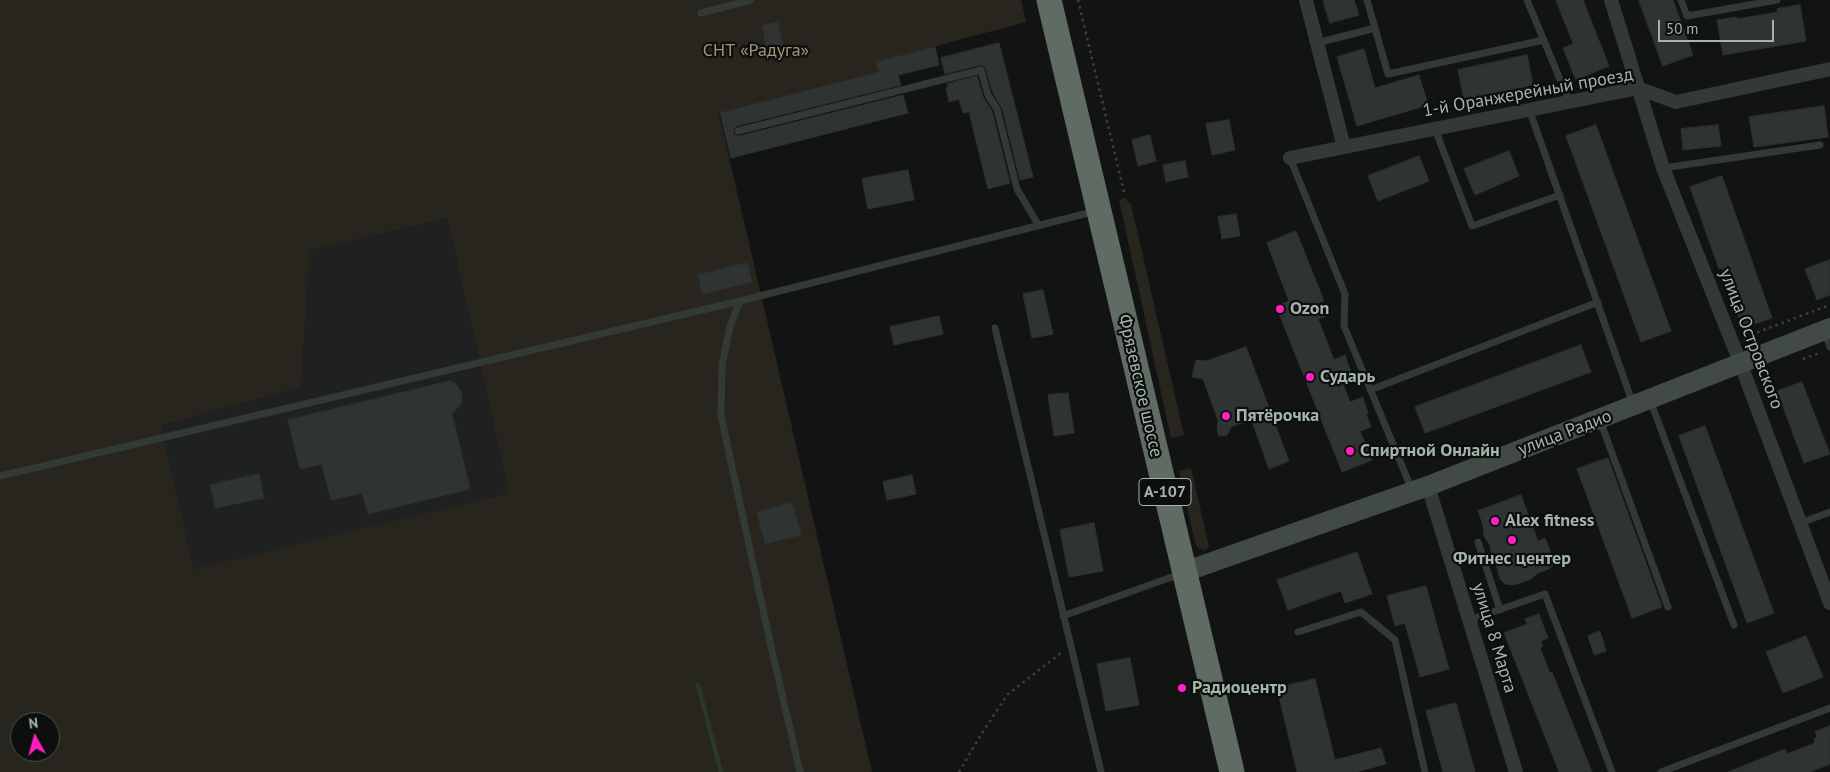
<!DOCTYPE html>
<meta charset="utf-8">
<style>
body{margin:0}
#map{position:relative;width:1830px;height:772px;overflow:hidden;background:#121414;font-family:"PT Sans",sans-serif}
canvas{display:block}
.north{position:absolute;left:10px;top:712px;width:50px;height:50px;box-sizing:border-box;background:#0d0f0f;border:1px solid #49524d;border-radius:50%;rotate:353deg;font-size:14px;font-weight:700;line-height:20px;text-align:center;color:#a3b6a9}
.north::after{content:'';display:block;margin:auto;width:18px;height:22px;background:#ff20c1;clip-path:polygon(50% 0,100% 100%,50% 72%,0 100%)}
.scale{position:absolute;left:1658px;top:20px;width:116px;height:22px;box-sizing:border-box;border:2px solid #a3b6a9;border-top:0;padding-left:6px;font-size:15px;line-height:18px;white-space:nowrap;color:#a3b6a9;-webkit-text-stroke:4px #0d0f0f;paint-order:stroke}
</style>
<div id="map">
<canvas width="1830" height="772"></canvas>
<div class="north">N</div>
<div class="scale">50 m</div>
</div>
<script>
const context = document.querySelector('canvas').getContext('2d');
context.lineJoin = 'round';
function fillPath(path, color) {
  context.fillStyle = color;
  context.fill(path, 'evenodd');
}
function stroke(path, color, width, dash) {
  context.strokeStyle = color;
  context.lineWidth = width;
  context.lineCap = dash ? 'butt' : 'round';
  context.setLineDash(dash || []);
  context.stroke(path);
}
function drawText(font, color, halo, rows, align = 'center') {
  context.font = font + ' "PT Sans",sans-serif';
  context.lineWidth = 4.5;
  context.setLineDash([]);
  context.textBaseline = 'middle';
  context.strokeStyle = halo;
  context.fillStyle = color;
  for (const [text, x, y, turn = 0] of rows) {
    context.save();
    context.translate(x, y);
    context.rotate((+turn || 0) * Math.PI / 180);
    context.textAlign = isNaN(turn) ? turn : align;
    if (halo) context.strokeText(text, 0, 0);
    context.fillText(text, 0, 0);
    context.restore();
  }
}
fillPath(new Path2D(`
 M447,218L509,493L194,570L161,426L301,387L310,251Z`), '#1e2120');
fillPath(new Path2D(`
 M0,0H1021L1026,22L876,62L879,72L719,114L872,772H0ZM447,218L509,493L194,569L161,426L301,387L310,251ZM20,722H50V752H20Z
 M1125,198L1131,204L1184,435L1171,438L1119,200Z
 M1191,468L1209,546L1205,551L1198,548L1195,543L1179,471Z`), '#27251e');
stroke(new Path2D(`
 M698,685L721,772`), '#283929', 4.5);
const building = new Path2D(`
 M1323,0H1354L1359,15L1330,23Z
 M1556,0H1583L1609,66L1576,80L1563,48L1573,44Z
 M1639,0H1673L1693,55L1663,66Z
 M1800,5L1806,41L1723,55L1717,20L1736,17L1737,19L1778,12L1777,9Z
 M778,22L783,46L767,49L762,26Z
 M999,43L1033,177L1020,180L1002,108L993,93L985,67L980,65L945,74L941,58Z
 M935,47L939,65L898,75L901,85L737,126L734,128L733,132L735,135L739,136L903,95L908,113L731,158L720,113L879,72L876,62Z
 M1364,49L1375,88L1419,75L1428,105L1357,126L1337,57Z
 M1527,55L1533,85L1464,100L1458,70Z
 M977,76L983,97L992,111L1010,183L988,189L969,112L963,113L959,99L949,102L946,88L948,87L947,84Z
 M1824,106L1828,137L1754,147L1749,117Z
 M1229,120L1235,150L1212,155L1206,124Z
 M1596,125L1671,331L1641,342L1566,136Z
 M1718,125L1721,146L1683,150L1681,129Z
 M1150,135L1156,161L1138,166L1132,140Z
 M1509,151L1519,176L1475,195L1464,169Z
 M1419,156L1429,181L1378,201L1368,176Z
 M1185,161L1188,177L1166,182L1163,165Z
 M908,170L914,200L868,209L862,179Z
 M1722,176L1772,318L1742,328L1722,268L1719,269L1690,187Z
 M1236,214L1240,236L1222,239L1218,217Z
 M1296,231L1324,301L1321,302L1327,316L1318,319L1334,360L1345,355L1351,372L1340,376L1350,402L1363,397L1368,413L1366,414L1371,427L1360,431L1372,460L1342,472L1276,306L1289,301L1267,243Z
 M1830,260V295L1817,300L1805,269Z
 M747,263L752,282L702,294L698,275Z
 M1043,290L1053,334L1032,338L1023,294Z
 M939,316L943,334L894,345L890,327Z
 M1581,345L1591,372L1425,433L1415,407Z
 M1246,347L1289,461L1269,469L1251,419L1231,427L1227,435L1219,436L1217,430L1218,420L1203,379L1192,377L1196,360L1206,361Z
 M450,381L455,383L462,393L461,404L452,414L470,489L368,514L362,493L331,500L322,464L300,469L288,420Z
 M1802,382L1830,454L1804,463L1777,391Z
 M1068,393L1074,433L1054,436L1048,395Z
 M1705,426L1774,613L1747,623L1679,436Z
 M1608,458L1662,607L1632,618L1577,469Z
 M259,474L264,498L215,508L210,485Z
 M912,475L916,494L887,500L883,482Z
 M1521,495L1538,541L1545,538L1555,563L1549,569L1538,573L1531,579L1514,585L1505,584L1500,579L1496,564L1492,557L1490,545L1484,536L1483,525L1478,511Z
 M792,503L801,535L765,544L757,512Z
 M1094,523L1103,571L1069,577L1060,530Z
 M1357,552L1372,594L1345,603L1341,591L1288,610L1277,580Z
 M1426,586L1449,669L1420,677L1405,623L1395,626L1387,596Z
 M1539,614L1548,638L1541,641L1543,646L1540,648L1550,673L1552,672L1592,772H1559L1504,633L1527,624L1525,619Z
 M1600,631L1606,651L1594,655L1588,636Z
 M1806,636L1823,677L1783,693L1766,652Z
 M1130,658L1139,705L1106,711L1097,664Z
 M1315,679L1335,760L1381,748L1386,764L1356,772H1297L1277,688Z
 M1456,703L1475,772H1443L1426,711Z
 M1830,726V764L1810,772H1728L1785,749L1787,754L1815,743L1814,739L1817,737L1815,732Z`);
fillPath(building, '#2f3331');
stroke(building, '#2c302f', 1);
stroke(new Path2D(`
 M1078,0L1124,192
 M1745,337L1830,305
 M1803,359L1822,352
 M959,772L982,733L1007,695L1061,653`), '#39413c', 2.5, [2.5, 4]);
stroke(new Path2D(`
 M1367,0L1388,74L1544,40
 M1527,0L1569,101
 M1681,0L1687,16L1777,0
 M701,13L751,0
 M1317,43L1375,28
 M1529,109L1633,404
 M1435,129L1472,226L1560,195
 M738,131L981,70L988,95L997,109L1017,189L1039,226
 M1290,158L1345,294L1344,326L1412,490
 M1663,168L1820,145
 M740,301L730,326L722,365L721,416L772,651L800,772
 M995,328L1101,772
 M1825,333L1830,347
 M1370,390L1598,302
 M1650,400L1734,625
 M1600,420L1668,607
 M0,476L740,301L1096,211
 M1800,523L1830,512
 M1478,542L1500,610
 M1063,616L1180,574
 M1469,620L1545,594L1612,772
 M1298,632L1361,612L1395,640L1425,772
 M1661,772L1830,708`), '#333a36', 7);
stroke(new Path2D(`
 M1306,0L1344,147
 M1611,0L1663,168L1740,362L1830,603
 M1290,158L1638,88L1676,102L1830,69
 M1428,486L1516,772`), '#333a36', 14);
stroke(new Path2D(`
 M1184,572L1428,486L1830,328`), '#414a44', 20);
stroke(new Path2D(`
 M1049,0L1232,772`), '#5f6b63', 25);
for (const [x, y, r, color] of [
 [1280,309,5,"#ff20c1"],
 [1310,377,5,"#ff20c1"],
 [1226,416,5,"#ff20c1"],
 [1350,451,5,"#ff20c1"],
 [1495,521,5,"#ff20c1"],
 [1512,540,5,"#ff20c1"],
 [1182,688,5,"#ff20c1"]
]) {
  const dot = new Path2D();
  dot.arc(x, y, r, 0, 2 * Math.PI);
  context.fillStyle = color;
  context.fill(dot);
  stroke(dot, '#0d0f0f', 2);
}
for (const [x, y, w] of [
 [1165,492,52]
]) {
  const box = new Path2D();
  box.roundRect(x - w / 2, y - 13.5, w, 27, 4);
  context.fillStyle = '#0d0f0f';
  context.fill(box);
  stroke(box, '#a3b6a9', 1);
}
drawText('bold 16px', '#a3b6a9', null, [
 ["А-107",1165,492]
]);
drawText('18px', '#a39578', '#0d0f0f', [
 ["СНТ «Радуга»",756,51]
]);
drawText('18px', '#a3b6a9', '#0d0f0f', [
 ["1-й Оранжерейный проезд",1528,93,-10],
 ["улица Островского",1751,339,69],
 ["Фрязевское шоссе",1140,386,77],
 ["улица Радио",1565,433,-21],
 ["улица 8 Марта",1494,638,73]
]);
drawText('bold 18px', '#a3b6a9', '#0d0f0f', [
 ["Ozon",1290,309],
 ["Сударь",1320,377],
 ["Пятёрочка",1236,416],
 ["Спиртной Онлайн",1360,451],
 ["Alex fitness",1505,521],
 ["Фитнес центер",1512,559,"center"],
 ["Радиоцентр",1192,688]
], 'left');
</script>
